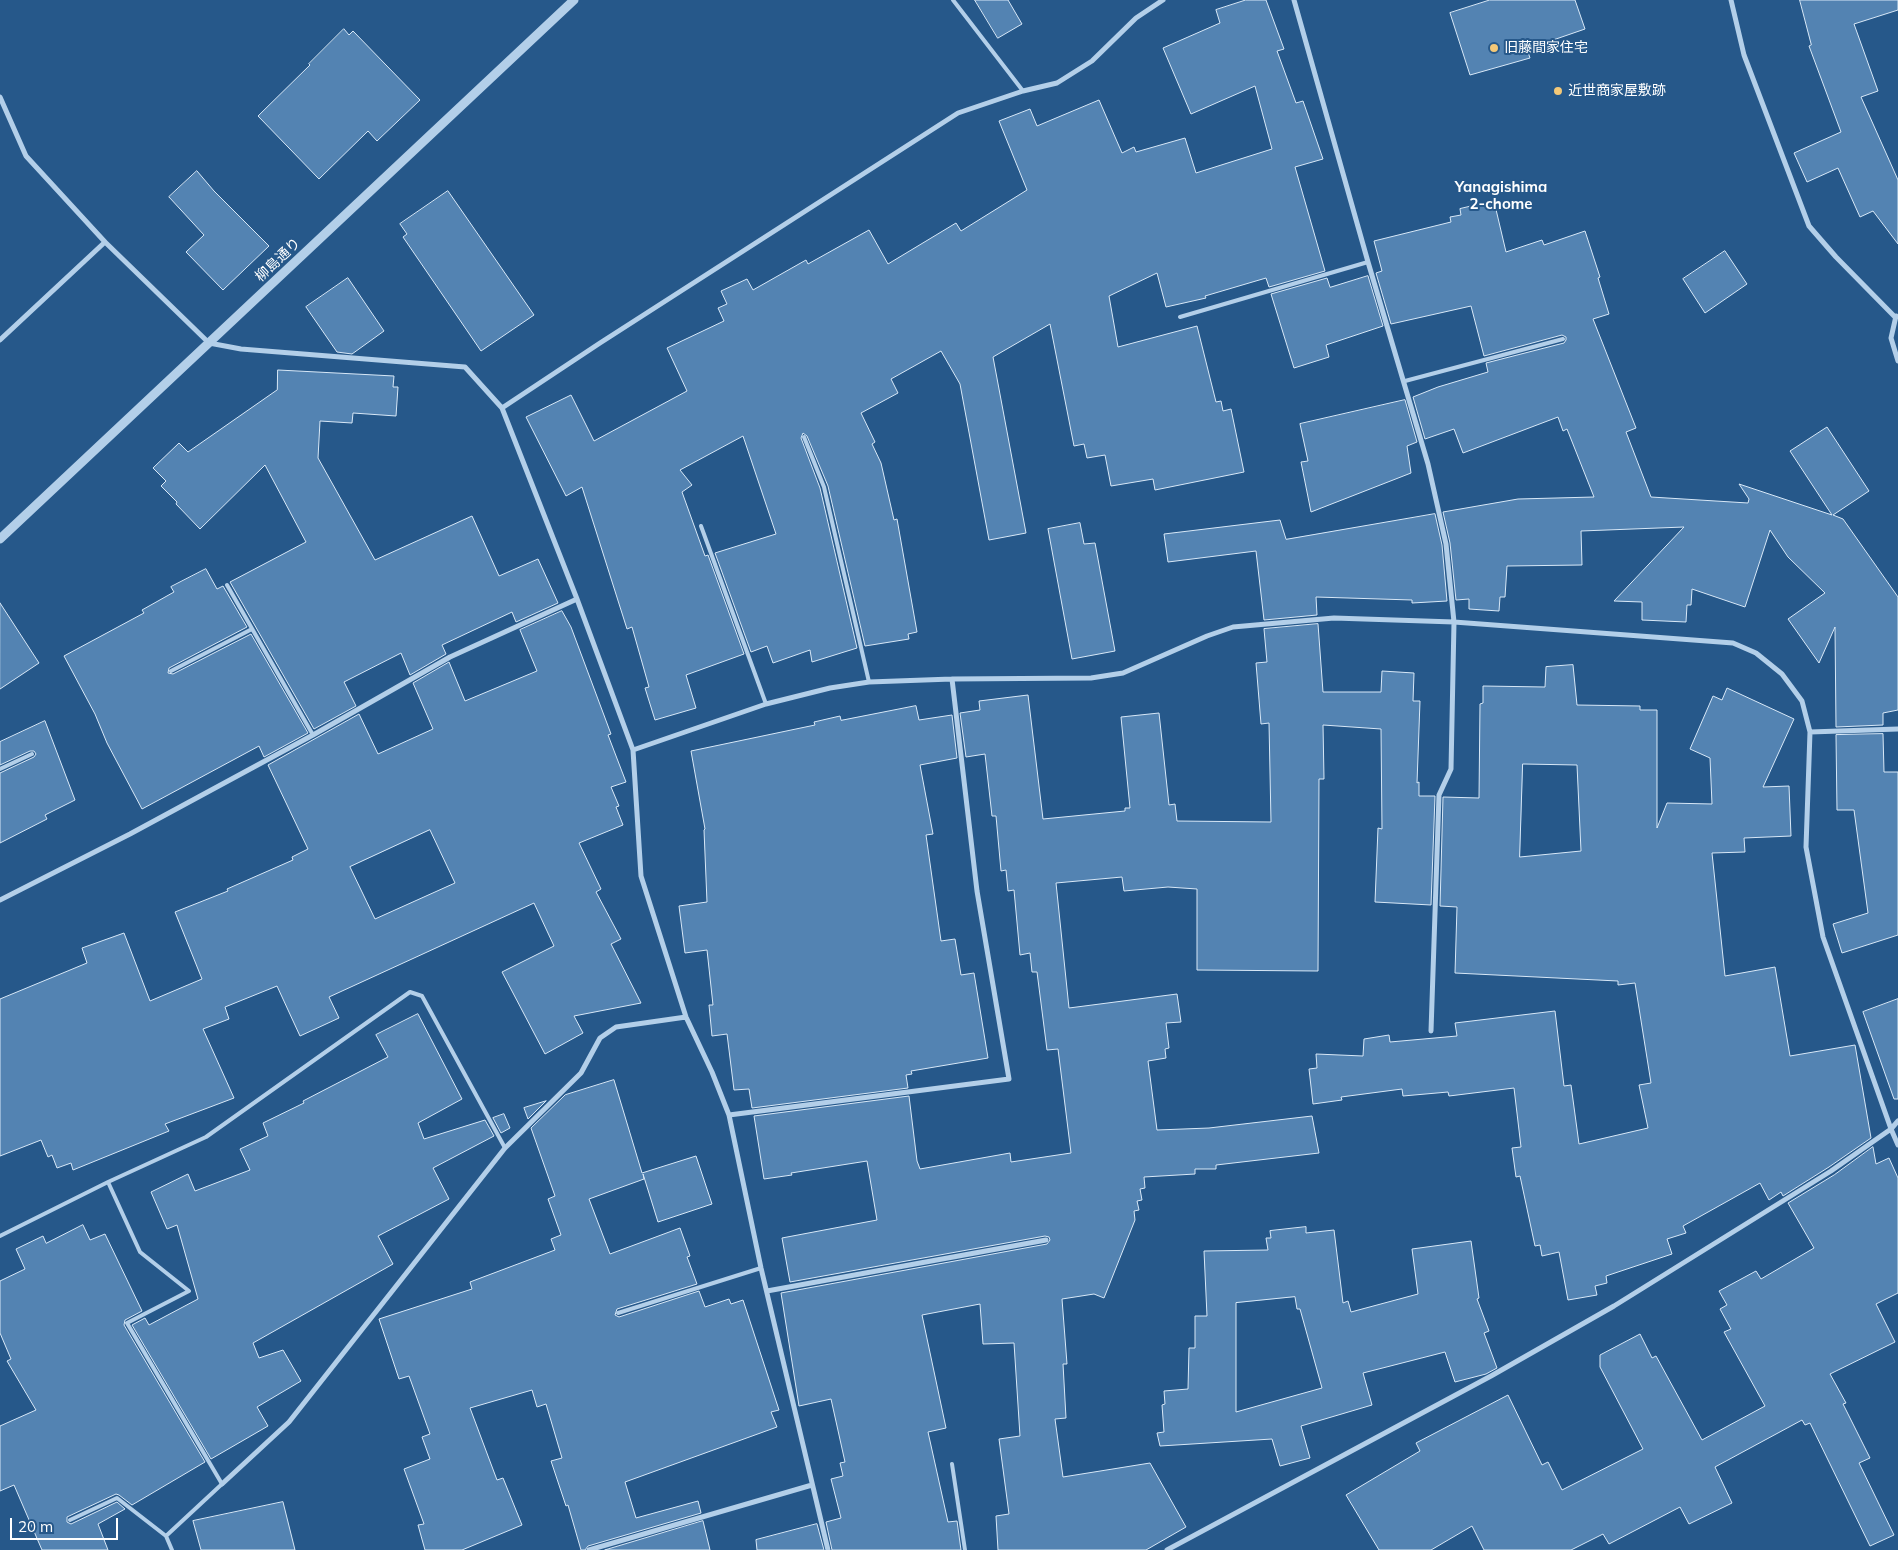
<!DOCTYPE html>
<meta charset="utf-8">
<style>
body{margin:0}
#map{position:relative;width:1898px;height:1550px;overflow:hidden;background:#26588a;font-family:Mulish,sans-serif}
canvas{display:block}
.scale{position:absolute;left:10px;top:1518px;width:108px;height:22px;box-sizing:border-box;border:2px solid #fff;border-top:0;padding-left:6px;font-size:15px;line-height:18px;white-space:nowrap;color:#fff;-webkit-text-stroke:4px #26588a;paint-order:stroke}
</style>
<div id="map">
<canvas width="1898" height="1550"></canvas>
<div class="scale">20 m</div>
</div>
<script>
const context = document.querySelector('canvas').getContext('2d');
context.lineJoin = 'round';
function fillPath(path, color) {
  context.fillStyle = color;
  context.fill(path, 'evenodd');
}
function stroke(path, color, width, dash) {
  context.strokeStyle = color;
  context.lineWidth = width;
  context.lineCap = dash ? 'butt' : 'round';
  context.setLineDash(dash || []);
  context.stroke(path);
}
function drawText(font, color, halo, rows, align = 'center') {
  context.font = font + ' Mulish,"Noto Sans JP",sans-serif';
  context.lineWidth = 4;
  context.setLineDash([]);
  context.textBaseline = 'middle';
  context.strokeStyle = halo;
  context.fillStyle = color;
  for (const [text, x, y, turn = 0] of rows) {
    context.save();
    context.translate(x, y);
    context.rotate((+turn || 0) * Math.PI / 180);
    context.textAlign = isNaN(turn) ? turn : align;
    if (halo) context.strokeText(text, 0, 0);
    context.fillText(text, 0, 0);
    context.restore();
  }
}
const building = new Path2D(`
 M975,0H1008L1022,24L998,38Z
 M1246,0H1266L1284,49L1277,51L1296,103L1303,101L1323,159L1295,167L1325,271L1269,287L1266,278L1205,296L1206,298L1166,307L1157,273L1109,296L1118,347L1197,326L1216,402L1221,401L1223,411L1231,409L1244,472L1155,490L1153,479L1111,486L1105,455L1087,458L1084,444L1074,446L1050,324L993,357L1026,533L989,540L960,384L941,351L891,379L898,393L861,413L875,442L872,444L881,463L894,520L897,519L917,632L908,634L909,639L865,646L828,486L807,436L803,433L801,438L820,488L857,648L812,662L810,650L773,663L767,646L751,652L715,553L776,534L743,436L680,470L692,485L682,492L705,556L708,555L744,654L686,675L696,708L655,720L645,688L649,687L632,627L627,629L582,487L566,496L526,417L571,395L594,441L687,391L667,348L724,321L718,308L727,304L721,291L747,279L753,290L806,260L808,264L869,230L888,264L956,223L961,231L1027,190L999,121L1030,109L1037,126L1099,100L1122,153L1134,147L1136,152L1185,138L1196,173L1272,149L1255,86L1191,114L1163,48L1220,23L1216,10Z
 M1490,0H1575L1585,29L1527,49L1530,58L1470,75L1450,13Z
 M1800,0H1898V10L1854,24L1878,91L1861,97L1898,180V244L1873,211L1860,217L1838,168L1807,182L1794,153L1841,132L1809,46L1811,45Z
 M344,29L349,35L353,31L420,100L377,141L368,131L319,179L258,116L310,65L309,64Z
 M197,171L214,191L269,246L223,290L186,252L204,235L169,197Z
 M448,191L534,315L481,351L403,237L407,234L400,224Z
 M1494,201L1506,252L1542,240L1544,245L1585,231L1600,277L1598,278L1609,314L1593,319L1636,428L1626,432L1651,497L1748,503L1749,499L1739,484L1832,515L1790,451L1827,427L1869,491L1833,515L1843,519L1898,597V710L1883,713V725L1836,727L1835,627L1819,663L1788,619L1825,593L1788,557L1770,530L1745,607L1692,589L1691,605H1687L1686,622L1642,620V602L1614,601L1684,527L1581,531L1582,565L1507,566L1505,597H1500L1499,611L1469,609V599L1456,600L1450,543L1443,512L1518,499L1594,497L1567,429L1563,431L1558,417L1463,453L1454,429L1425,439L1413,397L1438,387L1488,372L1486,363L1564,343L1566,340V337L1562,335L1484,356L1471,306L1391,324L1376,273L1382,271L1374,241L1451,222L1450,217L1461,215L1460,209Z
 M1725,251L1747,284L1705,313L1683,279Z
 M1368,276L1383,326L1326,345L1329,357L1294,368L1271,294L1327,278L1330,287Z
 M348,278L384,331L352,354L337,352L306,307Z
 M278,370L394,376L393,387H398L396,416L353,413L352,423L320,421L318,458L375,560L472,516L499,576L538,559L558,603L516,622L512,612L442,645L446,654L410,675L401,653L344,682L356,706L314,729L230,582L306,542L265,465L200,529L176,504L177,502L161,486L166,481L153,468L179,443L188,452L277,390Z
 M1405,400L1417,442L1407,446L1411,473L1311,512L1301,462L1308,461L1300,424Z
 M1435,514L1442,545L1447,601L1412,603V600L1316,597L1317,615L1264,620L1256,551L1168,562L1164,534L1280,520L1286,539Z
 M1080,523L1084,544L1095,543L1115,651L1072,659L1048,529Z
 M206,569L217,589L223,586L247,627L169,668L168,673L173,674L251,634L308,733L264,757L259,746L142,809L107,743L95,714L64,656L144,613L142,610L174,592L171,587Z
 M0,603L39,663L0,689Z
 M562,611L571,627L611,734L608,735L626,782L611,787L619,806L616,807L623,825L579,843L601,889L596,892L621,939L611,944L641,1003L574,1016L583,1033L545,1054L502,972L554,946L534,903L329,997L339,1018L300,1036L277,986L225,1007L229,1019L203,1029L234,1098L165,1124L169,1131L73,1170L71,1163L57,1168L52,1155L48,1157L41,1140L0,1156V999L87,963L82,948L124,933L150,1001L202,979L175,912L228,891L227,889L293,860L292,857L308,849L268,765L359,714L378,754L433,729L413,683L449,662L465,701L537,671L520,630ZM430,830L455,883L375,919L350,867Z
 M1318,624L1323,692H1381L1382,671L1414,673L1413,701H1420L1417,783L1419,782V796H1435L1431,905L1375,902L1378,828L1382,829L1381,729L1323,725L1324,779H1319L1318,971L1197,970V889L1168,887L1124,891L1122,877L1056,883L1069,1008L1177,994L1181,1022L1166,1023L1169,1048L1165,1049L1166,1058L1148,1061L1157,1130L1209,1128L1312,1116L1319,1153L1216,1165V1169H1195V1174L1144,1177L1145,1188L1140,1189L1142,1200L1137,1201L1139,1210L1134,1211L1135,1220L1104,1298L1094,1294L1062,1299L1067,1364H1063L1066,1418L1055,1419L1063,1477L1150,1463L1186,1527L1146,1550H998L996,1516L1009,1514L999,1439L1020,1436L1014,1343L983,1344L980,1304L922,1315L946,1428L928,1432L948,1522L957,1521L961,1550H832L826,1522L841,1518L831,1479L843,1476L840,1463L845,1462L831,1399L799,1406L781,1293L1047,1244L1050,1240L1049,1237L1045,1236L790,1282L782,1238L877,1220L867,1161L791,1173L792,1175L764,1179L754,1116L909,1096L917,1161L920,1169L1010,1153L1011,1162L1071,1153L1058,1049L1047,1050L1037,972H1032L1030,953L1020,955L1014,890L1008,891L1006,870L1001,871L996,816H992L985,754L966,757L960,713L980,710L979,701L1028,695L1043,819L1125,811V808H1130L1121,717L1159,713L1169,805L1175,804L1177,821L1271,822L1269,723L1261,724L1256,663L1267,662L1264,629Z
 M1573,665L1577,705L1640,706V710H1657V828L1667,803L1712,804L1710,758L1690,749L1713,696L1722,700L1727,688L1794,719L1763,787L1789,786L1791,836L1744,838L1745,852L1712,853L1725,976L1775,967L1790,1056L1855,1045L1871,1138L1829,1167L1783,1196L1781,1192L1769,1200L1760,1183L1683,1226L1686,1233L1667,1239L1672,1254L1606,1276L1607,1283L1595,1286L1597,1295L1568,1300L1559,1252L1542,1256L1540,1245L1535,1246L1520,1176L1516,1177L1512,1148L1521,1147L1514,1088L1449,1096L1448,1092L1403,1096L1402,1089L1341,1097L1342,1100L1313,1104L1309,1069L1317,1068L1316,1054L1363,1056L1364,1039L1389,1035L1390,1042L1457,1036L1455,1023L1555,1011L1564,1086L1571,1085L1579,1144L1648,1128L1639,1085L1651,1083L1635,983L1618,985V981L1455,973L1457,907L1440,906L1443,797L1479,798L1480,704L1483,703V686L1545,687L1546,667ZM1523,764L1577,765L1581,851L1520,857Z
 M916,706L919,720L952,715L957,758L920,765L933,834L926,835L941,941L955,939L961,975L974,973L988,1058L911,1071L912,1074L906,1075L908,1088L752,1108L749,1089L734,1090L727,1034L712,1036L709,1005H713L707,950L685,953L679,906L707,902L704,830L705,829L691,751L815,725L814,722L840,716L841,720Z
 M45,721L75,800L45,815L47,819L0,843V773L34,757L36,754L34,751H30L0,765V742Z
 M1883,734L1884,772H1898V935L1842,953L1833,924L1868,913L1854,810H1837L1836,735Z
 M1898,999V1099H1894L1863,1012Z
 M418,1014L462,1099L418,1123L424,1139L485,1120L494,1136L433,1168L449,1199L378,1236L393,1264L253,1343L259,1358L283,1350L301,1381L257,1407L268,1426L211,1459L132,1325L145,1318L149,1325L198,1299L177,1225L167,1229L151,1192L188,1174L195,1191L250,1170L240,1149L268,1136L263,1123L304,1103L303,1101L388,1057L376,1035Z
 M614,1080L642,1173L696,1156L712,1204L658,1222L643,1174L644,1179L589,1199L610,1254L680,1228L690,1256L687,1257L697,1284L617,1309L615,1315L619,1317L699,1291L705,1307L729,1299L731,1304L743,1300L779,1410L771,1412L777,1427L625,1482L636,1518L698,1501L701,1513L588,1546L585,1550H581L568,1505L566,1506L551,1461L562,1458L546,1404L537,1407L532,1390L470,1408L497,1480L503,1478L522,1525L462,1550H425L418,1525L424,1524L404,1469L430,1459L422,1437L430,1434L409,1376L399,1379L379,1319L472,1289L470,1282L555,1250L551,1239L561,1235L548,1199L555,1196L531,1128L565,1095Z
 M546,1101L528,1119L524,1108Z
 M504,1114L510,1128L501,1133L493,1118Z
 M1873,1147L1876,1164L1889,1158L1898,1178V1293L1876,1304L1895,1342L1830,1374L1846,1403L1843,1404L1870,1458L1859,1463L1894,1535L1870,1546L1810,1423L1805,1425L1802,1420L1715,1467L1732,1503L1689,1524L1680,1507L1609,1544L1603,1534L1571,1550H1484L1472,1526L1431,1550H1379L1346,1495L1420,1451L1416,1443L1508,1395L1542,1465L1548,1462L1562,1490L1643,1449L1600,1367V1355L1640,1334L1652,1358L1656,1356L1702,1440L1765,1406L1724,1332L1731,1329L1720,1309L1727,1305L1719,1291L1756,1271L1761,1279L1814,1248L1788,1203L1834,1175Z
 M83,1225L90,1240L105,1234L142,1311L125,1320L124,1325L205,1462L132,1505L119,1495L116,1494L67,1517V1522L71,1524L117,1502L125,1509L98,1524L108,1550H42L14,1485L0,1491V1426L36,1410L7,1361L11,1359L0,1333V1281L25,1269L16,1249L43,1236L46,1243Z
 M1306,1227V1233L1334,1230L1343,1303L1348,1301L1351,1312L1418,1294L1412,1249L1471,1241L1479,1298L1477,1299L1489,1331L1484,1333L1497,1368L1486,1374L1455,1382L1445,1352L1363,1373L1372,1405L1301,1426L1310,1458L1280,1466L1272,1439L1160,1446L1157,1433L1164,1432L1162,1405L1165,1404L1164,1391L1188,1389L1189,1348H1195V1316H1207L1204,1251L1268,1250L1266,1238H1271L1270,1231ZM1295,1297L1297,1309H1300L1322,1388L1236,1412V1303Z
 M283,1502L295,1550H201L193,1521Z
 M703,1521L710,1550H605Z
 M817,1524L824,1550H757L756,1540Z`);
fillPath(building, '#5383b2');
stroke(building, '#d8e8f7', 1);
stroke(new Path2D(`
 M953,0L1023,91
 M1180,317L1368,262
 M1405,381L1563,339
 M804,437L824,487L869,682
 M701,526L766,704
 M227,585L313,735
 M171,671L252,629
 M0,769L32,754
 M108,1182L140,1252L189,1291L127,1323L222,1484L166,1536L172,1550
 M0,1236L108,1182L206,1137L410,992L422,996L505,1148
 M618,1313L761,1268
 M952,1464L965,1550
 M70,1520L117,1498L166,1536`), '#b3cfe9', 4);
stroke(new Path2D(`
 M1294,0L1368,262L1428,464L1446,544L1454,622L1451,769L1439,795L1431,1031
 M1731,0L1744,55L1809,226L1836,257L1895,317
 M0,97L26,156L105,242
 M1896,316L1891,338L1898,361
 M0,340L105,242L209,343L241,349L465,367L502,408L577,599L633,750L641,876L686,1017L712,1072L729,1115L761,1268L828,1550
 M502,408L600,343L958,113L1023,91L1057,83L1092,61L1136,18L1163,0
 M1810,732L1898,729
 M633,750L766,704L830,688L869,682L952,679L1091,678L1123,673L1207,636L1233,627L1334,618L1454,622L1733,643L1756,653L1782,674L1802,701L1810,732L1806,847L1823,937L1891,1129L1898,1145
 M0,900L130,834L313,735L450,657L577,599
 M729,1115L1009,1079L977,891L952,679
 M767,1291L1046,1240
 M222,1484L289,1422L505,1148L581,1073L600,1038L616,1027L686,1017
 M589,1550L812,1485
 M1167,1550L1491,1376L1614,1306L1831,1171L1891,1129L1898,1121`), '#b3cfe9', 5);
stroke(new Path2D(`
 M0,539L574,0`), '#b3cfe9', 9);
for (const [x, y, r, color] of [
 [1494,48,5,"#f3c878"],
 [1558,91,5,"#f3c878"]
]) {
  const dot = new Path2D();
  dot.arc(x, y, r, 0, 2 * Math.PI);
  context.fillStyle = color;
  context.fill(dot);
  stroke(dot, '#26588a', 2);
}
drawText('14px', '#fff', '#26588a', [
 ["旧藤間家住宅",1504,48],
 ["近世商家屋敷跡",1568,91]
], 'left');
drawText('14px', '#fff', '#26588a', [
 ["柳島通り",278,260,-43]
]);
drawText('bold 15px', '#fff', '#26588a', [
 ["Yanagishima",1501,187],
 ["2-chome",1501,204]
]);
</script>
